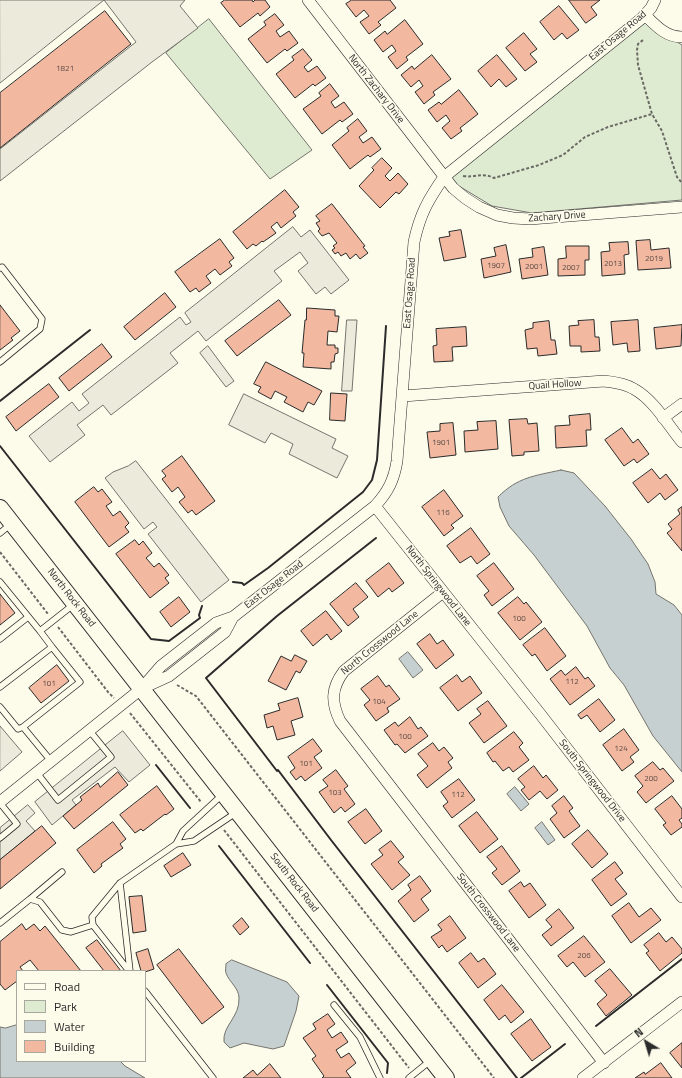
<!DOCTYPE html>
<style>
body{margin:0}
#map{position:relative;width:682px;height:1078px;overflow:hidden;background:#fdfbea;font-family:"Titillium Web",sans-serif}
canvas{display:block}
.legend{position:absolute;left:16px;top:970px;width:130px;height:92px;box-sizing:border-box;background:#fdfbea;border:1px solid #a9a89e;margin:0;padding:5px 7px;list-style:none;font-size:12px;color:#2b2b2b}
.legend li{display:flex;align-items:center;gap:8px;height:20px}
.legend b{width:20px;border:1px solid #a9a89e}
.north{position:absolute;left:626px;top:1022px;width:40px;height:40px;-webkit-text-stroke:3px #fdfbea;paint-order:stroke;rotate:322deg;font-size:11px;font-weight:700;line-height:16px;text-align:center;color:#2b2b2b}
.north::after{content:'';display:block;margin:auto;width:14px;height:18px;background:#2b2b2b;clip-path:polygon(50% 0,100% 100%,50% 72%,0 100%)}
</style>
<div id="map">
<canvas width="682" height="1078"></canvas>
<ul class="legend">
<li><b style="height:5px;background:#fdfbea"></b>Road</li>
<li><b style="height:11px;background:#deebd1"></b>Park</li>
<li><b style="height:11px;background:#c7d0d0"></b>Water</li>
<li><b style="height:11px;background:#f2b8a0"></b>Building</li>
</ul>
<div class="north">N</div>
</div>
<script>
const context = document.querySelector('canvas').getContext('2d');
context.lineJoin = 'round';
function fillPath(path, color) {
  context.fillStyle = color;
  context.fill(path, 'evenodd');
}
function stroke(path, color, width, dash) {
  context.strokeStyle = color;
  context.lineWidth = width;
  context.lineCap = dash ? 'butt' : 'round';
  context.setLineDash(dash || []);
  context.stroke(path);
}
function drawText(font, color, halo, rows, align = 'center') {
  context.font = font + ' "Titillium Web",sans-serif';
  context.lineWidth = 3;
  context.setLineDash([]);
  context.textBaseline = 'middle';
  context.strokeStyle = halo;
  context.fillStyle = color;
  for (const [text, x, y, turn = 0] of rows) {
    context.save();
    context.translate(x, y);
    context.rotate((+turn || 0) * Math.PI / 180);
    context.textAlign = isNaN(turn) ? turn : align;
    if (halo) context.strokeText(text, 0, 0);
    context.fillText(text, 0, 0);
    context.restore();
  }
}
const green = new Path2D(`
 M209,19L312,150L270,179L166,53Z
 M641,19L682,45V200L532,213L492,206L444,177Z`);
fillPath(green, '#deebd1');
stroke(green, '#74746e', 1);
const parking = new Path2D(`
 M0,0H185L180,6L198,28L152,62L0,181V149L136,42L104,0L0,83Z
 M293,227L301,237L310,230L349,280L331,294L325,287L316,294L298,271L308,263L300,252L274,271L282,281L206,341L198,331L170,353L178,363L111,415L103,405L77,425L85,435L50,462L29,436L72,402L79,411L89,403L82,394L180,317L186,325L191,322L185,313Z
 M347,320H357L352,391H342Z
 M208,346L234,381L226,387L200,353Z
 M244,394L336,439L332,448L348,456L337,478L289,454L293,444L271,433L265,443L229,425Z
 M136,461L229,580L201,602L148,534L157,527L153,522L144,529L105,478L113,472L128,466Z
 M0,726L22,752L0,771Z
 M123,731L150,765L129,782L115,767L72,800L76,805L52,825L35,802Z
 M28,805L35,813L26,821L35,831L0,860V828Z`);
fillPath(parking, '#eceadb');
stroke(parking, '#74746e', 1);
const water = new Path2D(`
 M561,470L574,473L605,506L631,539L648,564L655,582L656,594L674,605L682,615V772L653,736L624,685L610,668L587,626L534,555L509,526L500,507L498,497C518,477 534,476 561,470Z
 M408,652L423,670L413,678L399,659Z
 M515,787L529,804L521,811L507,794Z
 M542,822L555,840L548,845L535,828Z
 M232,960L287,982L299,996L296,1011L284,1046L273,1049L244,1043L230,1048L224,1042C222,1026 240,1017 239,998C239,988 229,982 226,973C225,971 226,967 226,964Z
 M17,1025V1061H120L125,1066L145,1078H0V1027L5,1028Z`);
fillPath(water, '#c7d0d0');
stroke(water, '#74746e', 1);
const building = new Path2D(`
 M225,0H252L253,2L255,0H265L270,7L260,16L258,13L240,27L221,3Z
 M352,0H390L396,8L378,22L381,25L369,34L360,22L369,16L364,10L356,17L346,4Z
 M569,0H600L591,7L597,15L586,23Z
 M559,6L579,30L567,39L562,33L554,40L540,22Z
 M105,11L131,44L0,148V93Z
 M275,14L284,25L276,31L280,37L289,31L298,43L287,51L285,49L267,63L248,39L266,25L264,22Z
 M405,20L423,44L406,57L408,60L397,69L388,57L396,51L392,45L383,52L374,40L385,31L387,34Z
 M524,33L537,49L530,54L537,62L525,71L506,48Z
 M303,49L312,60L304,67L308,72L317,66L326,78L315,86L313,84L295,98L276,74L294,60L292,57Z
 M432,55L451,79L433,92L435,95L424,104L415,92L423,86L419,80L411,87L401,75L412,66L414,69Z
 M497,55L517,79L506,87L499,79L491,87L478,71Z
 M330,84L339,96L331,102L335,108L344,102L353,114L342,122L340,120L322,134L303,109L321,96L319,93Z
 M459,90L478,114L460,128L462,131L451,139L442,128L450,121L446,115L437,122L428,110L439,102L441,104Z
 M358,119L367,131L359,137L363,143L372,137L381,149L370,157L368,155L350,169L332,145L349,131L347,128Z
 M382,158L392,168L385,176L390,181L398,173L408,184L399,194L396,192L380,208L359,186L374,170L372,168Z
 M285,190L299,207L293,212L296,216L281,228L277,222L271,227L276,233L263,242L262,241L256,246L253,244L247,249L233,232Z
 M332,204L365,246L363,247L368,253L360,259L356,254L350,259L346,253L341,256L338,252L335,254L332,250L335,248L333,246L337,243L329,233L322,236L318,231L320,229L316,223L320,221L316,216Z
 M461,230L466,257L444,261L439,238L450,236L449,232Z
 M220,239L234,258L229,262L232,266L220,275L215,269L206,276L211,283L199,292L196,288L190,292L175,272Z
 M650,240L651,250L669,248L671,268L638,270L636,241Z
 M628,242L629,254L624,255L625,274L602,276L601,252L610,251L609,243Z
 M506,245L511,272L484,278L481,259L496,256L494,248Z
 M566,246H589V260H585V275L558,276V259L566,258Z
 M544,247L548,275L522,279L519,259L533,257L532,249Z
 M165,293L176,307L135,340L124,327Z
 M279,300L291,315L237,356L225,341Z
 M0,305L20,331L11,338L13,340L0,350Z
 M307,308L335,310V316H339L337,332L328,331L327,345H335V348H338V353L335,354L334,362H331V369L303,367L304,353H302L305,320H306Z
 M594,320L595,337H599L600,351L581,352V346H570L569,326L579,325L578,321Z
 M638,320L640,351L628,352L627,343L613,345L611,322Z
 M549,321L551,340H555L557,354L538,356L537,348L527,349L525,330L533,328V323Z
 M682,325L681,346L656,349L654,328Z
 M466,327L467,346L452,347L453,361L434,362L433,346L437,345L436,329Z
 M102,344L112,357L69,391L59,378Z
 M266,362L322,391L314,405L308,402L303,412L284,402L287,397L275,391L271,399L258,392L261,387L254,384Z
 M49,384L59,397L16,431L6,417Z
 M331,393L347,394L345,421L330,420Z
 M590,414L591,430H586L587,446L556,448L555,426L570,425L569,416Z
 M527,419L528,424L537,423L539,451L524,452V455L512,456L509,420Z
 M496,421L498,449L465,452L464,431L478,430L477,422Z
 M453,423L456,455L430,458L427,432L440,431V424Z
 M622,428L633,443L638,439L649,454L637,463L634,459L624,466L605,440Z
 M182,456L215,501L196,515L192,510L188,513L179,502L185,497L178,487L172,492L162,479L166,476L162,471Z
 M652,469L660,479L666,474L678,490L665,500L660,493L648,503L633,483Z
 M94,487L98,492L102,489L112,502L106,506L113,516L120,511L129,523L125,527L129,532L109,547L75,502Z
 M444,490L463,516L451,525L454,528L444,536L422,507Z
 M682,507V551L667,533L672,529L668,524L680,514L678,510Z
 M471,528L490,554L477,564L471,556L460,563L447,546Z
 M135,540L139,545L143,541L152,553L146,558L154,567L159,563L169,575L165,578L169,583L150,598L116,554Z
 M389,563L404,583L392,592L389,588L378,597L366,581Z
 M494,563L514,589L492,606L484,595L489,591L477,576Z
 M356,583L368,597L353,609L359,617L348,626L330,604Z
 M0,594L15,613L0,625Z
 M179,597L190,612L171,627L160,612Z
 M518,597L524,604L526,602L542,622L520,640L498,613Z
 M326,611L342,631L331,640L327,634L313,646L301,631Z
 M545,628L566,656L547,671L535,654L532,656L523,645Z
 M430,634L437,644L443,640L454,655L436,669L417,644Z
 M295,655L307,661L300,673L296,671L286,690L268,681L281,656L291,661Z
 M57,665L69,681L41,703L29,688Z
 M576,667L585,679L588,677L595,686L570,705L550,679L561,670L565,675Z
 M457,675L462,682L470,676L482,693L458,711L440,688Z
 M378,676L386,687L389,685L400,699L387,708L389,712L376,721L364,705L370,700L361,689Z
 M298,698L303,717L291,721L295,735L277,740L273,726L267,728L264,715L280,710L278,704Z
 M599,699L615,720L600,732L587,715L581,719L578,715Z
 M488,701L507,726L484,743L469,723L481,714L477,709Z
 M410,717L418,729L421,727L428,736L405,753L397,744L395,745L384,730L395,722L398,726Z
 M624,729L639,750L630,757L634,762L622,771L603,745Z
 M514,732L523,743L519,747L529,760L513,772L509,767L503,771L495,761L493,762L487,753Z
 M313,739L322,751L314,757L322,768L305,781L301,776L296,780L290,772L295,768L288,757Z
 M433,743L439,751L444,747L453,758L448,762L452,768L427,788L417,775L428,766L418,754Z
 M653,762L660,770L663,768L674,781L646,803L637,792L643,786L635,776Z
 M534,766L543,778L546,775L558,790L547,799L540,791L529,800L521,790L525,787L518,779Z
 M336,770L348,786L344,789L355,804L345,812L341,807L334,813L319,792L328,786L323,780Z
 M118,772L128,785L74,829L63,816L82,800L80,797L98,783L100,787Z
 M459,779L475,800L452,818L443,806L448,802L441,792Z
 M157,786L174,809L166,815L165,814L143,831L141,829L135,833L120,815Z
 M564,796L573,808L569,811L580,826L564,838L550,819L557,813L552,806Z
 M672,796L682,809V818L679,820L682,824V827L671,835L663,825L666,823L655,809Z
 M366,809L382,831L365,844L348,822Z
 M477,812L498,839L480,853L459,826Z
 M113,822L126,839L120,844L123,848L101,864L102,866L94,873L77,850Z
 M42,826L56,843L0,889V860Z
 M588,830L608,854L592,868L572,844Z
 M391,841L404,857L398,862L410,875L392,890L371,864L383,855L379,850Z
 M502,846L520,871L502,885L492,873L497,869L487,857Z
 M183,853L191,865L171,877L164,866Z
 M615,862L623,873L615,879L627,894L611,906L592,880Z
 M420,876L431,891L421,899L429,910L414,922L398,901L411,890L408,885Z
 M521,882L524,887L530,883L546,905L529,918L509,891Z
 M142,896L146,931L133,933L129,897Z
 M629,903L639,917L651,908L661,920L631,943L612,916Z
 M559,909L574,928L551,946L542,935L552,927L546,920Z
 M450,916L466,938L447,952L442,945L439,948L431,937L442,930L438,925Z
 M242,918L249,927L240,935L233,926Z
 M22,924L26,930L34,924L40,931L45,926L81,971H39L30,960L20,967L23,971H17V981L5,990L0,984V942Z
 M659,933L666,942L672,937L682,949V953L660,971L646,953L649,951L644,945Z
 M584,936L605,962L585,977L573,962L567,967L558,956Z
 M97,940L121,971H104L86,948Z
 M148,949L154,969L145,972L141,971L136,953Z
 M179,949L224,1007L202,1024L157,965Z
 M471,953L478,962L484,958L496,974L478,988L459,963Z
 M610,969L632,995L606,1016L597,1004L607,995L595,981Z
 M502,985L524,1012L511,1023L505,1015L499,1020L484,1000Z
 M328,1014L335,1024L327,1030L332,1038L341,1032L348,1042L336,1050L341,1058L349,1053L356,1063L346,1071L351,1078H322L324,1076L312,1059L316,1056L303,1038L316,1029L313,1024Z
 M531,1019L551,1047L532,1061L511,1034Z
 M682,1043V1068L670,1053Z
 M661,1063L672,1078H635L644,1072L645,1074Z
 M270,1064L281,1078H243L253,1070L257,1075Z`);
fillPath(building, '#f2b8a0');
stroke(building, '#2b2b2b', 1);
const service = new Path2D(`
 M0,268L2,267L42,319L40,329L0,362
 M0,533L11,524
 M0,582L40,631
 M0,639L28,617
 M0,687L52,647L40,631L73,605
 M0,707L18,729L23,727L51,761
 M23,727L80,682L52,647
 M37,773L58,800L111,757L89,730
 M222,795L183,831L176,844L194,841L237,812
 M0,803L17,824L0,838
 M120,883L130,971
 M30,899L62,872
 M0,923L30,899L40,902L62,930L71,932L93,925
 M129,971L93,925L92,917L120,883L176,844
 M145,991L213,1078
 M334,1005L360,1037L380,1078
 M409,1078L430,1061`);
const minor = new Path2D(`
 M308,0L453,188L465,198L479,207L497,215L513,218L530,219L682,207
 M645,15C656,26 666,37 682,37
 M403,396L604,381C614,382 626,384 634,389C654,400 668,425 682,442
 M663,418L682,404
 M375,506L541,715L682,897
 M443,592L344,671C331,688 331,702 340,721L604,1063
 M145,687L169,676L225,632L233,617
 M0,802L141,689L161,666L216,623L233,617L375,506C388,492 394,480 397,461L414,242C420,214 428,200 444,177L641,19L651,8L655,0
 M583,1078L682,1002`);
const secondary = new Path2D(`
 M0,508L446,1078`);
stroke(service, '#2b2b2b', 7);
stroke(minor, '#2b2b2b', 12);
stroke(secondary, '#2b2b2b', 18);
stroke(new Path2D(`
 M643,40L638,44L637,50L638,65L652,114L662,131L677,177L682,183
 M463,176C476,178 482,172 494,178L539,165L563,155L585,137L608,127L652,114
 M0,552L48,614
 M58,627L108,692L114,698
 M177,685L196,696L494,1078
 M130,713L201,802
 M224,830L409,1068`), '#6a6964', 2, [3, 2]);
stroke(service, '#fdfbea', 5.5);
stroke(minor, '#fdfbea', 11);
stroke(secondary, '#fdfbea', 16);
stroke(new Path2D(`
 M0,401L90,330
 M0,446L151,639L169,641L200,618L199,615L202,606
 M376,538L277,616L206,678L277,771L278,770L331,840L517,1078
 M233,582L242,583L244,585L268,568L363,492L372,480L377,460L386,326
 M156,765L190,808
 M219,846L310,963
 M327,985L388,1063L387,1073
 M596,1026L682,959
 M521,1078L565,1044`), '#2b2b2b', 2);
drawText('8px', '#5d4e48', null, [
 ["1821",65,69],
 ["2019",654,259],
 ["2013",613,264],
 ["1907",496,266],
 ["2001",534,267],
 ["2007",571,268],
 ["1901",441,443],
 ["116",443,513],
 ["100",519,619],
 ["112",572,682],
 ["101",49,684],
 ["104",379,702],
 ["100",405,737],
 ["124",621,749],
 ["101",306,764],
 ["200",651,779],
 ["103",335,793],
 ["112",458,795],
 ["206",584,956]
]);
drawText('10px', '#2b2b2b', '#fdfbea', [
 ["East Osage Road",618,36,-40],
 ["North Zachary Drive",376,89,52],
 ["Zachary Drive",557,217,-4],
 ["East Osage Road",410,293,-86],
 ["Quail Hollow",555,385,-4],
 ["East Osage Road",274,585,-38],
 ["North Springwood Lane",438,586,52],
 ["North Rock Road",71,598,52],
 ["North Crosswood Lane",380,643,-39],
 ["South Springwood Drive",592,781,52],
 ["South Rock Road",294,883,52],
 ["South Crosswood Lane",488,913,52]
]);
</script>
